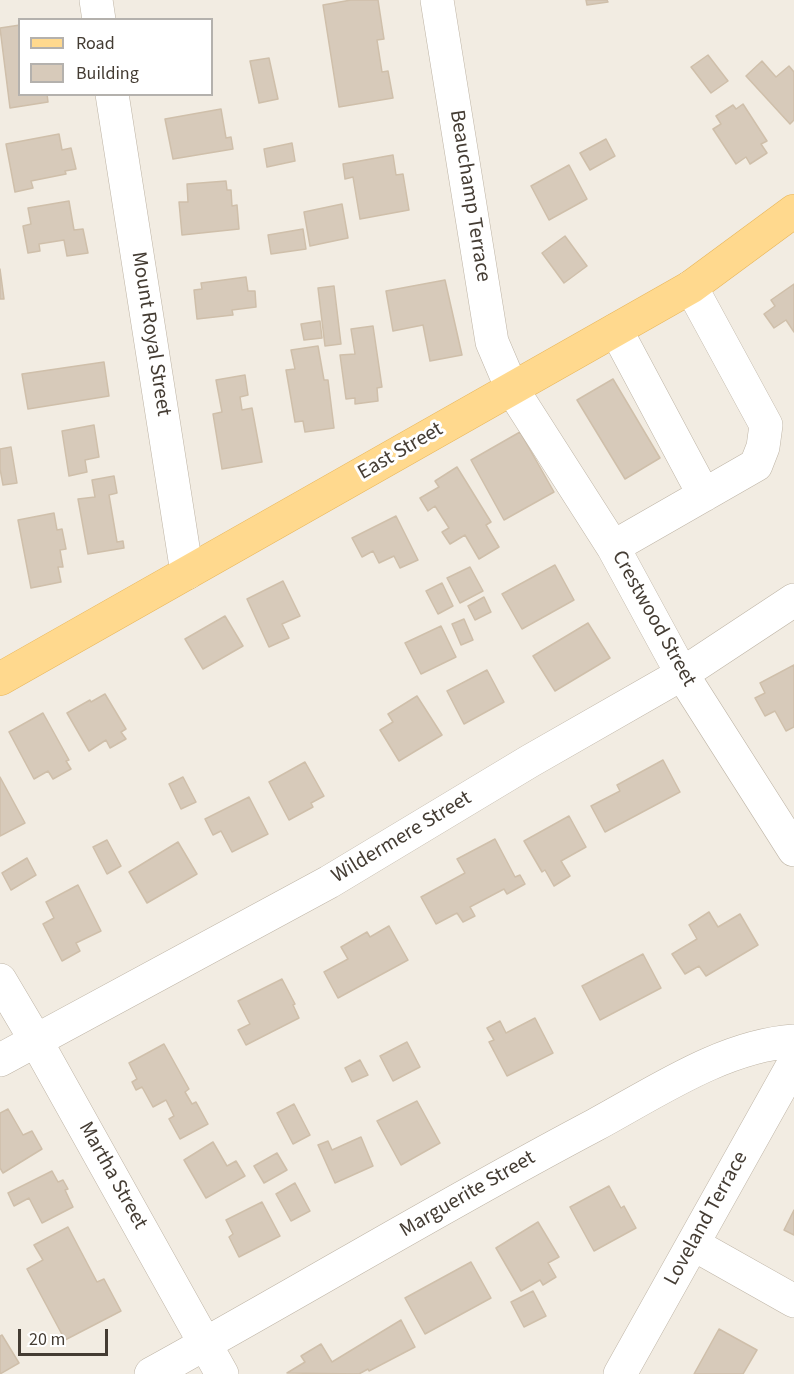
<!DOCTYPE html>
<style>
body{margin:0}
#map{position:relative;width:794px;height:1374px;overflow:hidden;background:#f2ece2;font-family:"Source Sans 3",sans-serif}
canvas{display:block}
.legend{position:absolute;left:18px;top:18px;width:195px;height:78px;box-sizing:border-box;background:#fff;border:2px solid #b4b1ad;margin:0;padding:8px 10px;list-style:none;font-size:18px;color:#443c33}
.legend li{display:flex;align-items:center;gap:12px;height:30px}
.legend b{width:30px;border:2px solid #b4b1ad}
.scale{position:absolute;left:18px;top:1329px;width:90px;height:27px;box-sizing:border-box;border:3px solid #443c33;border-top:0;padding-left:8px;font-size:18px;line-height:21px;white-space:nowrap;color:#443c33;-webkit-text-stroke:4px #fff;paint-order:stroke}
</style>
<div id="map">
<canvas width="794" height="1374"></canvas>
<ul class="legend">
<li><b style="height:8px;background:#ffd98e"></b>Road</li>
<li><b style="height:16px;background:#d7caba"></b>Building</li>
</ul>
<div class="scale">20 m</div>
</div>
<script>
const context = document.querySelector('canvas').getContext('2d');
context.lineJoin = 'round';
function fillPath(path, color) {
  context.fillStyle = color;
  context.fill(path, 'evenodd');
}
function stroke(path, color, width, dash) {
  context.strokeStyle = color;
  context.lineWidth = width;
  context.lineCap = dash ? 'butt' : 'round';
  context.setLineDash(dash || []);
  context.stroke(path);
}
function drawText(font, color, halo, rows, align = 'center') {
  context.font = font + ' "Source Sans 3",sans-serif';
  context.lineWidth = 6;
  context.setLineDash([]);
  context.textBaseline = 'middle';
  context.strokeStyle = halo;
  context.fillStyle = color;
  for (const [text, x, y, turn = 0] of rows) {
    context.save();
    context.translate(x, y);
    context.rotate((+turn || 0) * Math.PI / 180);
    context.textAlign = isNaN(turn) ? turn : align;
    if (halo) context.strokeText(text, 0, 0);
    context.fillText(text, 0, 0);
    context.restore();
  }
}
const building = new Path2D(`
 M351,0H378L384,39L377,40L382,72L388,71L393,98L339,107L323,5Z
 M586,0H607L608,2L587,5Z
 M20,25V94H47L48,102L10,108L0,28Z
 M708,55L728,81L711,93L691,67Z
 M269,58L278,99L259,103L250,61Z
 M762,61L776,77L789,66L794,72V120L790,124L746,76Z
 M743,104L767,141L761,144L767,153L750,164L746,157L736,164L713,129L721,124L716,116L733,105L736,109Z
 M221,109L226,138L231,137L233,149L173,159L165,119Z
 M59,134L62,150L71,148L76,169L65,171L66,174L31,181L33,188L15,192L6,144Z
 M606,139L615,156L590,170L580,153Z
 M292,143L295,161L267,167L264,149Z
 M393,155L396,175L403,174L409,210L360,219L353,177L345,179L343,164Z
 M569,165L587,199L549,220L531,186Z
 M226,181L227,190H231L232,206L237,205L239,229L182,235L179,202H188L187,184Z
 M69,201L74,230L83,229L88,253L67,256L64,240L39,244L40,251L28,253L23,226L31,224L28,208Z
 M342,204L348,238L310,246L304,212Z
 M303,229L306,249L271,254L268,235Z
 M565,236L587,266L564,283L542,253Z
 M0,269L4,299H0Z
 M246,277L248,291H255L256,307L232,310L233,315L197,319L194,290L202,289L201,283Z
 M445,280L462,355L430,361L423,325L393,331L386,291Z
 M794,284V332L786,320L774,328L764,314L775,306L771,300Z
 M334,286L341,344L325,346L318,288Z
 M320,321L322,338L304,340L301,324Z
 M373,326L382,387L377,388L378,401L355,404V398L346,399L340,355L355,354L351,329Z
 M318,346L324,380H328L334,428L305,432L303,421L295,422L286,370L295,369L291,350Z
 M104,362L109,396L28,409L22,374Z
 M245,375L248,395L240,397L242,410L252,408L262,462L222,469L213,414L222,412L216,380Z
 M613,379L660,458L625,479L577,400Z
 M94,425L99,457L85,460L87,472L69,476L62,431Z
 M520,432L554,492L504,520L471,460Z
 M11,447L17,483L3,485L0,469V449Z
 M457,467L491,522L486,525L499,547L479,559L465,535L450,544L442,532L449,528L435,506L428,511L420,498L439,487L435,481Z
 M114,476L117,493L109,495L117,542L123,541L124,548L88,554L78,499L95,497L92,480Z
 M54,513L57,530L62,529L66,549L60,550L63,567H58L61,582L31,588L18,520Z
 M396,516L418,560L400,568L394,556L379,563L373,551L362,557L352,538Z
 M555,565L574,600L522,629L502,594Z
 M470,567L483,591L460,603L447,578Z
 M283,581L300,616L282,624L289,638L269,647L247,599Z
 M442,583L453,606L438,614L426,591Z
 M484,597L491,612L475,620L468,606Z
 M225,616L243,646L203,669L185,639Z
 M464,619L473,640L461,645L452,624Z
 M588,623L610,658L555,691L533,656Z
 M441,626L456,657L421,674L405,643Z
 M794,665V727L786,731L775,711L765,716L755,698L765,693L760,683Z
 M487,670L504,702L464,724L447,691Z
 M105,694L126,729L121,732L126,739L110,748L106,740L89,751L67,713L90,700L91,702Z
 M417,696L442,735L399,761L380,730L393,722L388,714Z
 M43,713L69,760L66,761L71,769L53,779L48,771L34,779L9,732Z
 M663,760L680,792L605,832L591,806L620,791L617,785Z
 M305,762L324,796L311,803L313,807L289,820L269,782Z
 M0,777L25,823L0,836Z
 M183,777L196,802L181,809L169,784Z
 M249,797L268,834L232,852L221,831L213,835L205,819Z
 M569,816L586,847L561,861L570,876L554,886L545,870L542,872L524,841Z
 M495,839L515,877L520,875L525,884L507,894L504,889L470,907L475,916L463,922L457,913L436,924L421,897L465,873L457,859Z
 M107,840L121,866L107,874L93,847Z
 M178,842L197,874L147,903L129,872Z
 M27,858L36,875L11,890L2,873Z
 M78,885L101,931L76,943L80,951L62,961L43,924L54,918L46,902Z
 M709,912L718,927L740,914L758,945L706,976L699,966L685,974L672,954L697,939L689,925Z
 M389,926L408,960L338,998L324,972L348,959L341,947L367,932L370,937Z
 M643,954L661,988L600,1020L582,986Z
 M282,979L295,1004L293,1005L299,1018L246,1045L238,1030L250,1024L238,1001Z
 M535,1018L553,1053L507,1076L489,1042L494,1040L487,1028L500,1021L506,1033Z
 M407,1042L420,1067L393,1081L380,1056Z
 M164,1044L189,1089L185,1092L192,1104L196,1102L208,1124L180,1139L169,1119L174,1116L166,1100L153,1107L142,1087L136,1090L132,1082L137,1079L129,1063Z
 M360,1060L368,1075L352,1082L345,1068Z
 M417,1101L440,1143L401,1165L377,1121Z
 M294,1104L310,1135L293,1144L277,1113Z
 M8,1109L23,1135L32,1131L42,1149L3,1173L0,1168V1113Z
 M361,1137L373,1166L335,1183L318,1145L328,1141L332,1150Z
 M213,1142L227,1166L236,1161L245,1176L206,1198L184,1160Z
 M277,1153L287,1170L264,1183L254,1166Z
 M52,1171L58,1182L63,1180L68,1189L65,1190L73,1207L42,1223L29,1198L14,1206L8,1193Z
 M295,1183L310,1211L291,1221L276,1194Z
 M609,1186L621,1208L624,1206L636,1228L594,1251L570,1207Z
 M262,1202L280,1236L239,1257L229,1237L233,1234L226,1220Z
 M794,1210V1235L784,1230Z
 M538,1222L559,1257L548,1263L556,1277L543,1285L540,1280L521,1291L496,1248Z
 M68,1227L97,1282L104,1279L121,1311L65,1340L27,1269L43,1260L34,1245Z
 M471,1262L491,1298L425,1334L405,1298Z
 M533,1291L546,1316L524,1327L511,1302Z
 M401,1320L415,1347L369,1371L368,1369L359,1374L287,1373L305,1362L301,1356L321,1344L332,1362Z
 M719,1329L757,1350L743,1374H694Z
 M2,1335L19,1363L0,1374V1336Z`);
fillPath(building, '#d7caba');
stroke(building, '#cfbfaa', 1.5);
const minor = new Path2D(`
 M96,0L99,20
 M437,0L492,342L512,389L613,547L682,674L794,850
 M112,94L187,573
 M616,330L704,495
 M613,547L756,465L763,447L766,425L691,287
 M0,980L35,1039L222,1374
 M0,1060L329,882L530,761L682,674L794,600
 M693,1244L794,1301
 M151,1374C300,1292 445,1204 595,1125C656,1092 723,1046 794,1041
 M620,1374L794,1063`);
const major = new Path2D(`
 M0,679L691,287L794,211`);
stroke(minor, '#beb4a5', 34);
stroke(major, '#e8b65a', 34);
stroke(minor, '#fff', 33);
stroke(major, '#ffd98e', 33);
drawText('21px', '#443c33', '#fff', [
 ["Beauchamp Terrace",469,196,81],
 ["Mount Royal Street",150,334,81],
 ["East Street",401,452,-30],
 ["Crestwood Street",653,619,61],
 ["Wildermere Street",402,838,-31],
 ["Martha Street",112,1176,61],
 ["Marguerite Street",468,1195,-30],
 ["Loveland Terrace",707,1219,-61]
]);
</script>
